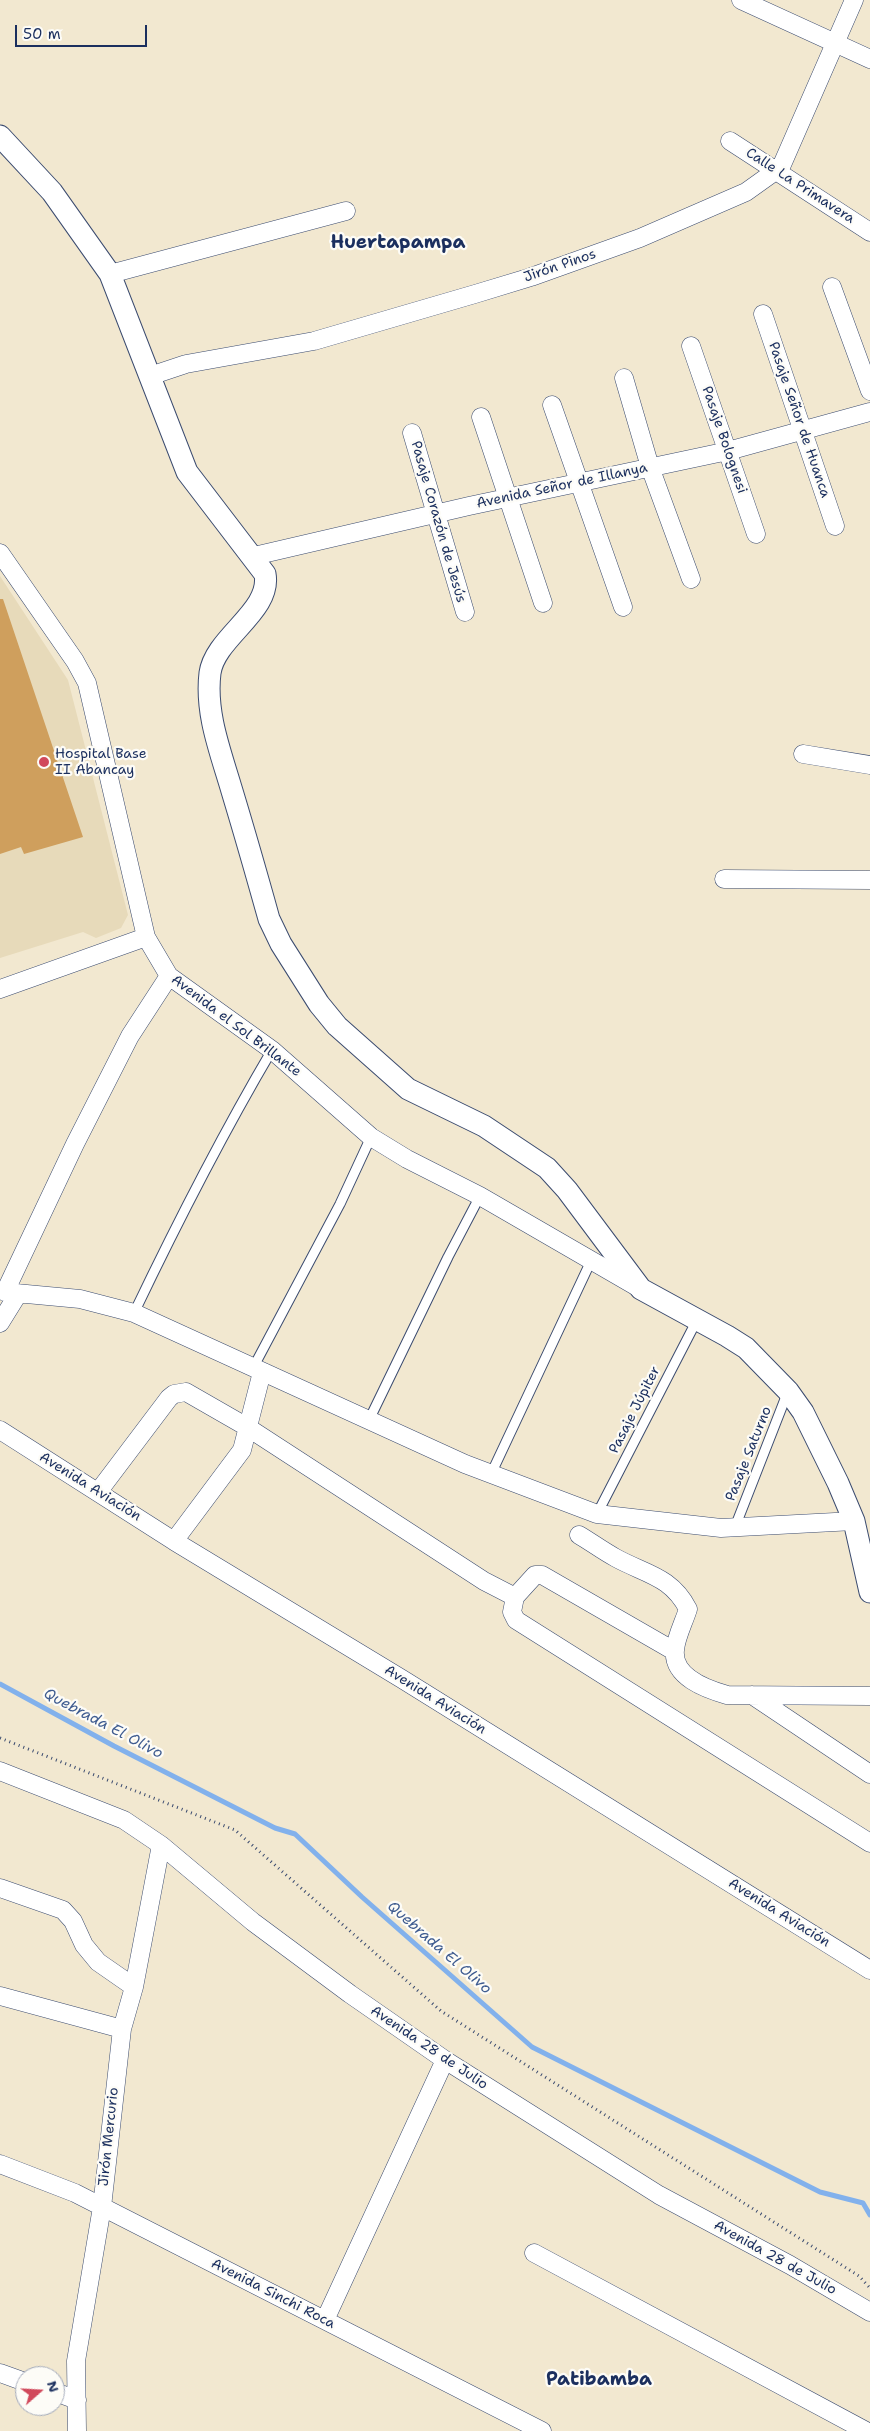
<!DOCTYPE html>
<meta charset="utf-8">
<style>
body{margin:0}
#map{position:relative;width:870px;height:2431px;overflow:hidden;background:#f2e8d0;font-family:"Shantell Sans",sans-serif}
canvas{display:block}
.north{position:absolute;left:15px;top:2366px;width:50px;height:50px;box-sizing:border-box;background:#fdfcf7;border:1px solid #a3aaba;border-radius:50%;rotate:71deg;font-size:14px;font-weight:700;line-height:20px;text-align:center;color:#1b2f5e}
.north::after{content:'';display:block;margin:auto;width:18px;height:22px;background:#d1495b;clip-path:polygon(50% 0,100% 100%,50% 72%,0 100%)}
.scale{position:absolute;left:15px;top:25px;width:132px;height:22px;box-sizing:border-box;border:2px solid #1b2f5e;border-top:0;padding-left:6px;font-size:15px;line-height:18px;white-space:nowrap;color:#1b2f5e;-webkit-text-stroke:4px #fdfcf7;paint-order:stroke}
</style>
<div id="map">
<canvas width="870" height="2431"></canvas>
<div class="north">N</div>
<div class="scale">50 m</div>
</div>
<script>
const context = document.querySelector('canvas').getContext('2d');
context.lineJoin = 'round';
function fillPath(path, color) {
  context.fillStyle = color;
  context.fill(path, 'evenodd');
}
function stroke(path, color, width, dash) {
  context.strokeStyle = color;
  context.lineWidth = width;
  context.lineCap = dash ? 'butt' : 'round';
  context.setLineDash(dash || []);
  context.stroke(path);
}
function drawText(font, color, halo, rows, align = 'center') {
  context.font = font + ' "Shantell Sans",sans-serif';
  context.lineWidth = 4.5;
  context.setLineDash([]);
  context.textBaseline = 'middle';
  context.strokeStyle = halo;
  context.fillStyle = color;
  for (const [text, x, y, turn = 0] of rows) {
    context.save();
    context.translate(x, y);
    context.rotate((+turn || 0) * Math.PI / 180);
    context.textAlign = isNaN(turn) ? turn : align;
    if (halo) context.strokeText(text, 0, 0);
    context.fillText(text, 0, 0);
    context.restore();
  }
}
fillPath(new Path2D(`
 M0,576L68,680L128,915L121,928L96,938L83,932L0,958Z`), '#e7daba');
stroke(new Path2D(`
 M0,1684L114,1746L275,1828L295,1834L362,1897L532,2047L820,2192L863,2203L870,2215`), '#82b1ec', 5);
fillPath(new Path2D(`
 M0,599H3L83,837L24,854L21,847L0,854Z`), '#cf9f5d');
const service = new Path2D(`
 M134,1313C177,1223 222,1135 272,1050
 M253,1368L340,1204L371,1137
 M369,1420L448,1257L480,1196
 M491,1474L591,1261
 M597,1514L697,1320
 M735,1527L787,1394`);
const minor = new Path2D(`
 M741,0L870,59
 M730,141L870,232
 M110,274L346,211
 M832,287L870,391
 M763,314L835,526
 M691,346L756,534
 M150,376L186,364L314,341L475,294L531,277L640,238L746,192L781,167L854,0
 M624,378L650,467L691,579
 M552,405L623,607
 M481,417L543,603
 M412,433L465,612
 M0,553L75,661L87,683L146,937L169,976L272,1050L371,1137L407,1159L480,1196L639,1288
 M254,556L469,506L728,451L870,412
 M803,754L870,765
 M724,879L870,880
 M169,976L130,1036L75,1144L5,1292L80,1299L134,1313L465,1464L597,1514L721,1528L854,1521
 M0,989L146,937
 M0,1323L18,1294
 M0,1430L174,1541L402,1679L870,1970
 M98,1492L169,1398L174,1394L186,1392L247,1427L484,1581L515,1597L535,1575H542L674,1651
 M579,1535C591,1542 603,1551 616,1558C645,1574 671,1576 688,1609C684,1622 676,1637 675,1650C672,1677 706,1689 727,1695L870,1696
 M174,1541L242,1450L262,1372
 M515,1597L512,1612L516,1620L870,1843
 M752,1695L870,1774
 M0,1771L124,1820L161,1845L253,1922L350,1994L445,2060L659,2195L790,2265L870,2312
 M0,1888L63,1910L73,1921L84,1945L98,1962L134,1987
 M0,1996L122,2029
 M0,2164L75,2193L542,2431
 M534,2253L866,2431
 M325,2320L445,2060
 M0,2373L25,2382
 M55,2392L77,2400
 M77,2431L76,2361L102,2207L122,2029L134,1987L161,1845`);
const tertiary = new Path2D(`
 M0,136L52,192L110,274L187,472L265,574C272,611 215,637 210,673C205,714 221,753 232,791C245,834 257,876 269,919L281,944L319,1004L337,1026L408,1089L484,1126L547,1168L567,1190L641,1289L727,1336L746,1348L788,1391L803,1412L838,1483L854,1521L870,1592`);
stroke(service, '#3b4b6f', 11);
stroke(minor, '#3b4b6f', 19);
stroke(tertiary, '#3b4b6f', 23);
stroke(new Path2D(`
 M0,1738L235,1830L441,2011L859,2276L870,2288`), '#3b4b6f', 3, [1, 4]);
stroke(service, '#fff', 9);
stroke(minor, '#fff', 18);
stroke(tertiary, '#fff', 21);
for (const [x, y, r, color] of [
 [44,762,6,"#d1495b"]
]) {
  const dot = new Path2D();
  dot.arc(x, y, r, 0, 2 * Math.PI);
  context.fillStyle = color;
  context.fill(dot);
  stroke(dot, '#fdfcf7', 2);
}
drawText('14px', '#1b2f5e', '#fdfcf7', [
 ["Calle La Primavera",800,186,33],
 ["Jirón Pinos",560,266,-19],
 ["Pasaje Señor de Huanca",799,420,71],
 ["Pasaje Bolognesi",724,440,71],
 ["Avenida Señor de Illanya",562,486,-12],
 ["Pasaje Corazón de Jesús",438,522,74],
 ["Avenida el Sol Brillante",236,1026,37],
 ["Pasaje Júpiter",635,1410,-63],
 ["Pasaje Saturno",749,1454,-68],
 ["Avenida Aviación",90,1487,32],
 ["Avenida Aviación",435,1700,32],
 ["Avenida Aviación",779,1913,32],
 ["Avenida 28 de Julio",429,2048,34],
 ["Jirón Mercurio",109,2137,-84],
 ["Avenida 28 de Julio",775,2258,29],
 ["Avenida Sinchi Roca",273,2294,27]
]);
drawText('14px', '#1b2f5e', '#fdfcf7', [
 ["Hospital Base",55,754],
 ["II Abancay",55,770]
], 'left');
drawText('italic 15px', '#3f5c90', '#fdfcf7', [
 ["Quebrada El Olivo",103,1724,28],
 ["Quebrada El Olivo",439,1948,41]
]);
drawText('bold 19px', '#1b2f5e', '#fdfcf7', [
 ["Huertapampa",398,243],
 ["Patibamba",599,2380]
]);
</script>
